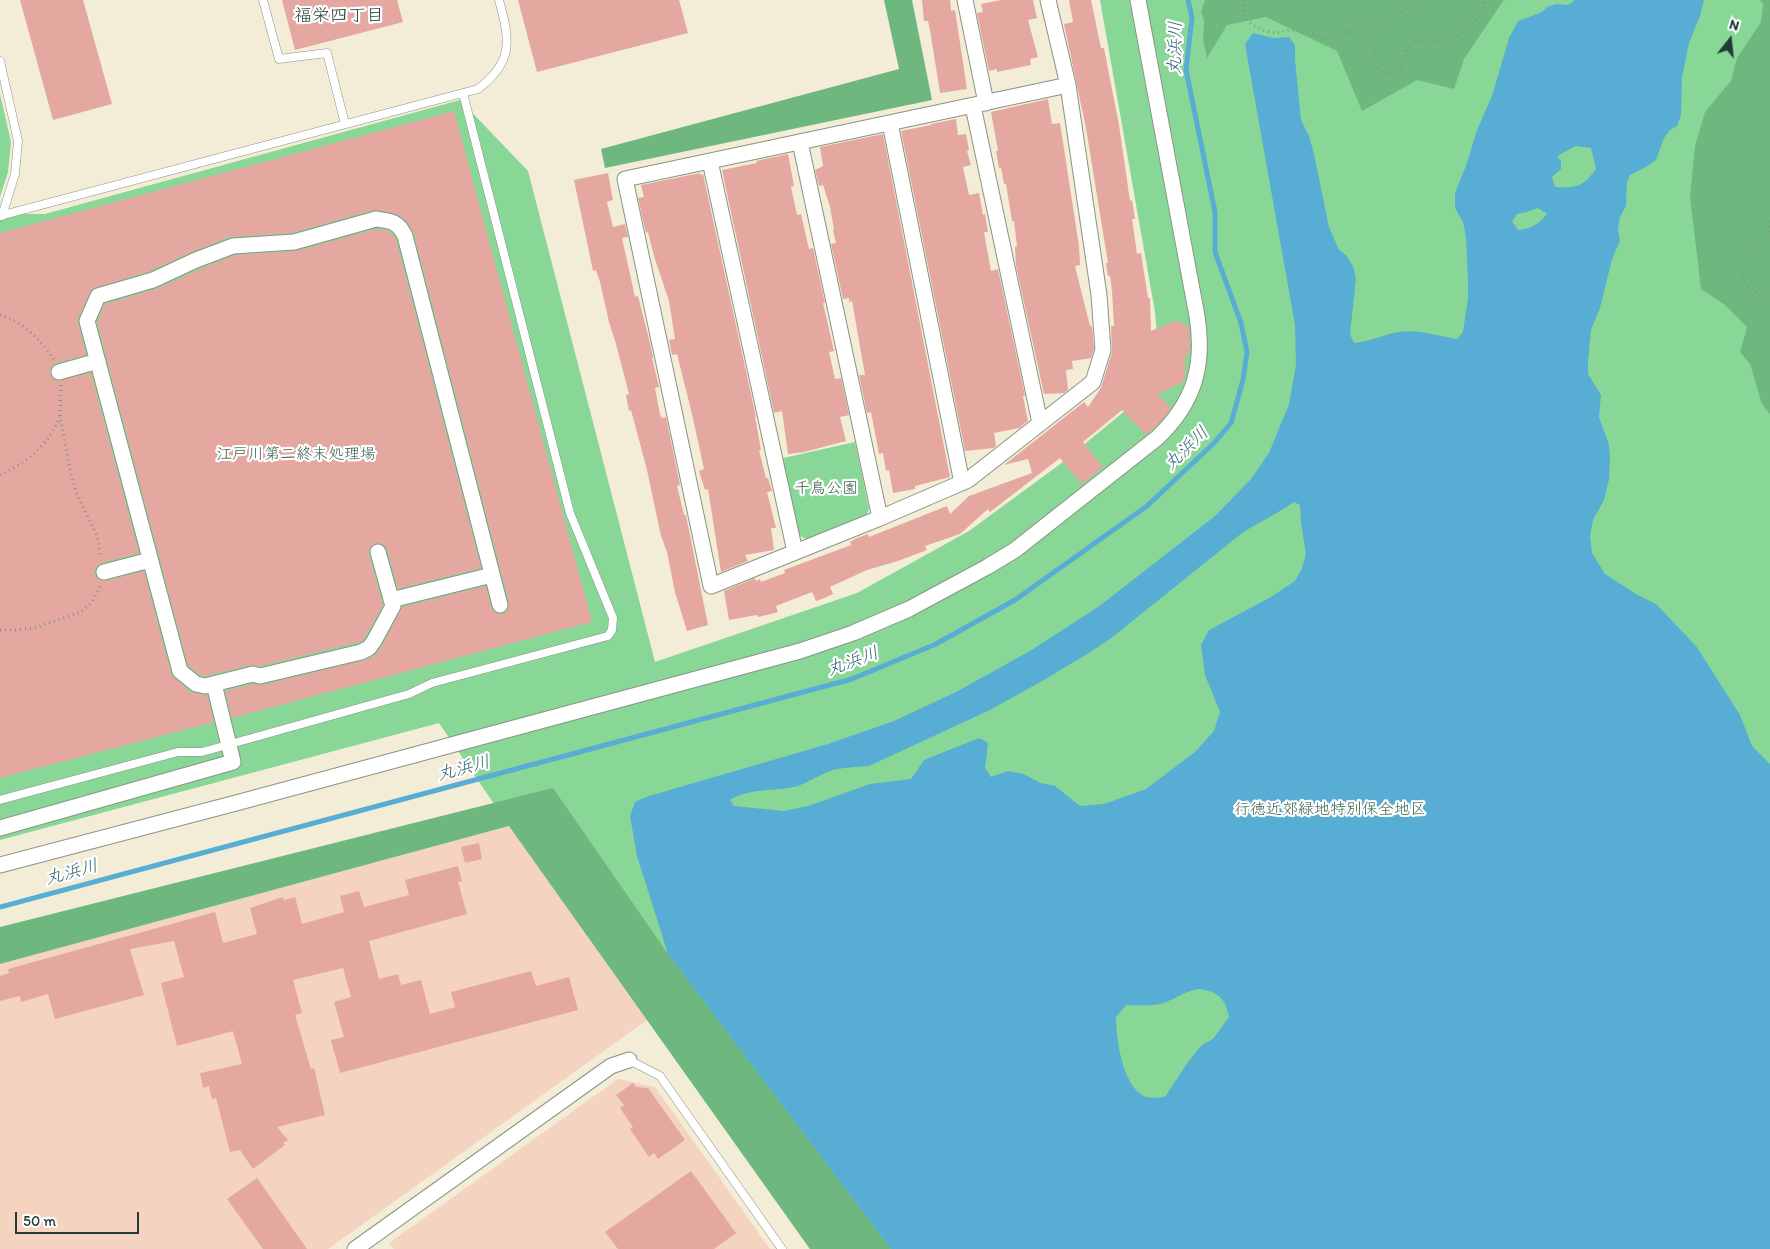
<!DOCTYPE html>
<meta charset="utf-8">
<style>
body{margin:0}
#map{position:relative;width:1770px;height:1249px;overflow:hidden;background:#f3ecd6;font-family:Itim,sans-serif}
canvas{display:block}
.north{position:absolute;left:1705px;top:15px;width:50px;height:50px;-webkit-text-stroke:4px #fff;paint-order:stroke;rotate:16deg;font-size:14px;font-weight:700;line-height:20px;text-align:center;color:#1f3d34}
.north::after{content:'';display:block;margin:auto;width:18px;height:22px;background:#1f3d34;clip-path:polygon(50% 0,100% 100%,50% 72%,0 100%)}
.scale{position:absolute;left:15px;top:1212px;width:124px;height:22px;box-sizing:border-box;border:2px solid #1f3d34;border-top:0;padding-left:6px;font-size:15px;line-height:18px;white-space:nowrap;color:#1f3d34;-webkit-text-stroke:4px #fff;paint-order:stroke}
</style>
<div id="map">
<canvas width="1770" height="1249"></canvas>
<div class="north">N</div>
<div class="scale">50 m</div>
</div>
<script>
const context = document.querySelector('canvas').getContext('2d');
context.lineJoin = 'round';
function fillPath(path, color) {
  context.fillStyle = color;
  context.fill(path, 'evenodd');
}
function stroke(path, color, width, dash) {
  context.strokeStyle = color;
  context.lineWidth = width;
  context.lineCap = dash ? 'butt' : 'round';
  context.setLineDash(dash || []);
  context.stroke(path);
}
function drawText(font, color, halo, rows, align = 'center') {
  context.font = font + ' Itim,"Klee One",sans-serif';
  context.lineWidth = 4.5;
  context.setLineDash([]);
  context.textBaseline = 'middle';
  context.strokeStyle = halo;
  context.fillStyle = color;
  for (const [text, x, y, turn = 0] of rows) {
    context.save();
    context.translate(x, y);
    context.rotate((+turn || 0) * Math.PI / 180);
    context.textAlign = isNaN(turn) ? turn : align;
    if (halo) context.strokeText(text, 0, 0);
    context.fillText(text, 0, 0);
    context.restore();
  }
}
fillPath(new Path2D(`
 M509,826L647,1020L328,1249H0V964Z
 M618,1079L655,1087L770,1249H394L389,1243Z`), '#f4d3c1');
fillPath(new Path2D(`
 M1100,0H1770V1249H810L509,826L439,723L0,840V214H45L460,100L528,171L655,662L857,593L969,531L1059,465L1131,406L1159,359L1155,312Z
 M0,94L11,142L8,172L0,197Z
 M855,442L869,509L866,517L809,540L797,535L779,459Z`), '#88d797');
fillPath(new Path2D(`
 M884,0H912L932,100L605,168L601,149L899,69Z
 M1205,0H1506L1503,1L1464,59L1454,89L1417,80L1362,111L1337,51L1266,17L1227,25L1207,58L1203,40L1204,21L1201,11Z
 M1760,0H1770V414L1762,404L1750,364L1740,352L1747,327L1725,305L1701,289L1690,197L1695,146L1705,112L1731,81L1737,58L1761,22L1763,4Z
 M553,788L668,954L891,1249H810L509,826L0,964V927Z`), '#6eb880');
fillPath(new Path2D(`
 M1575,0H1704L1700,16L1689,43L1682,77L1681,115L1677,126L1670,130L1664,138L1656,160L1646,167L1630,175L1627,182L1626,206L1620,217L1618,230L1620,241L1612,259L1600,308L1591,330L1588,361V374L1601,395L1599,417L1609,445L1610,457L1609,479L1604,500L1593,520L1590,536L1592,553L1605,574L1636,594L1656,604L1696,646L1740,715L1752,746L1770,764V1249H891L668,954L637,856L630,816L635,802L649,796L828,744L894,721L956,692L1030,651L1098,607L1215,516L1251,479L1269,453L1289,404L1296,365L1295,325L1245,44L1253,33L1273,38L1289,37L1295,45V59L1301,120L1309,136L1314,154L1329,227L1339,250L1346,255L1353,266L1356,278L1350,334L1354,343C1370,342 1384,334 1399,332C1418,329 1438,336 1457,339L1463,332L1468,298V280L1466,237L1463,222L1455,208V193L1466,166L1477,130L1492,96L1509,38L1518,21L1542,12L1547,7L1556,4L1568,5ZM1576,146L1591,148L1596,169C1583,187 1577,188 1555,187L1552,177L1561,169V161L1558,158L1559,155ZM1538,208L1547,214C1539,224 1530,229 1518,230L1512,221L1517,214L1527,212ZM1294,502L1300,505L1301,523L1306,554L1302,568L1295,581L1271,597L1209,630L1201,645L1205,675L1220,712L1214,731L1195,752L1146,789L1104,804L1080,806L1055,786L1041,783L1023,774L1008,771L991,777L985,768L988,743L979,738L924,760L911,779L870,784L808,806L784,811L734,806L730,800C751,787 775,792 798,786C809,782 819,775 830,771C842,767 856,767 869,766L990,710L1042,681L1089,653L1110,639L1242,533C1259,522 1277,514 1294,502ZM1199,989C1218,992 1225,997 1229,1017L1213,1039L1202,1045L1188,1062L1165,1097C1157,1098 1149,1099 1142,1095C1122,1083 1116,1037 1116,1017L1126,1005C1139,1005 1154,1007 1166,1002C1177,998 1187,990 1199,989Z`), '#58add4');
stroke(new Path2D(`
 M0,907L852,679L936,644L1015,600L1147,506L1214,443L1231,423L1243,380L1247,352L1241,323L1215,252V212L1186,70L1192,17L1188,0`), '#58add4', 5);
fillPath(new Path2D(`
 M20,0H83L112,104L53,120Z
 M282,0H397L403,22L295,50Z
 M518,0H679L688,33L537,72Z
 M922,0H950L951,11L955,10L967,89L940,93L930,30L928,21H924Z
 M1001,0H1033L1037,18L1028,20L1038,57L1030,59L1031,65L997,72V69L989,71L977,13L983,12L981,4Z
 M1069,0H1091L1101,48H1104L1119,125L1130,201L1132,200L1135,219H1132L1137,254L1141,253L1148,298H1150L1151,331L1175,321L1181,322L1189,327L1190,350L1184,360L1186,367L1184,380L1180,384L1157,394L1171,408L1163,419L1146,435L1122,410L1083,442L1103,467L1082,484L1060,458L990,512L988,509L960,534L925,546L927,550L898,561L867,570L830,587L833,594L822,599L816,601L812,592L776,606L778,612L771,614L758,617L757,615L729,620L724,591L755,578L756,581L760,579L761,582L785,573L784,570L851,545L850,542L855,539L868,534L869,537L947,506L950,514L969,496L1032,473L1028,459L1004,465L1084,402L1088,407L1101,388L1112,352L1111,326H1114L1112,291L1110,276H1108L1106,263H1108L1086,128L1064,24L1073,22Z
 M1048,99L1052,124L1060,123L1079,246L1080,265L1075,266L1090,326H1092L1094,349L1091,358L1072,361L1073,369L1066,370L1068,390L1064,393L1044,394L1016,266L1015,247H1017L1014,221H1012L1006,184H1004L1001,168H999L996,151H998L991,112Z
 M454,111L592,622L232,718L225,691L253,684L262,685L365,660L374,656L382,646L402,607L486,586L491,607L494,612L503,614L507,611L509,603L414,234L407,222L402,217L393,213L374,210L292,233L230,237L192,252L150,271L92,289L78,318V323L86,355L56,363L52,366L50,370L52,378L57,381L91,373L139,553L101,563L95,569V575L98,579L106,581L144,571L171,674L190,692L207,695L214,722L0,778V233Z
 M956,119L958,135L966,134L969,150L967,151L971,165L963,167L969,195L979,193L983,215L985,214L988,232H984L991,271L998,269L1025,396H1023L1028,421L1019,428L994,433L996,446L994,448L965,451L901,131L931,125V124Z
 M883,134L950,477L915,486V489L893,493L889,470L886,471L883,453L879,454L871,412L867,413L859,375H865L852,301L849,302V298L843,299L831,244L836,243L833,230H834L830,207L823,185L819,186L815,170L823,166L820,147Z
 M788,154L794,186L791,187L797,215L801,214L809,249L813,248L825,303H823L834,351L829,352L835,379L841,378L849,415L840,417L846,441L804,452L788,454L782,411L774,413L722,170L757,163L756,161Z
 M608,173L613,200L607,202L613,227L625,224L628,237L622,238L635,297L638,296L650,343L653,358H652L659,387L655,388L660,414L662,418L666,417L680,485L677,486L684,515H686L708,625L687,631L675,592L667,552L661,536L647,470L631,410L629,411L626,395L629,394L616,344L609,322L600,282L596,270L593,271L574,180Z
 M700,173V175L703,174L756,417H755L761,450H759L766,478H768L772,491L767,492L776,528H771L774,550L745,555L748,561L721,572L708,489L705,490L699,471L704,469L692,414L677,354L672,355L669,340L675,339L669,301L654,256L648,232L646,233L638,198L644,197L641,185Z
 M377,229L389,231L396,239L481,568L398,589L387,549L381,543H375L369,549V555L383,605L363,641L260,666L251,665L205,676L200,675L188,666L97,322L105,304L156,289L200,269L235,255L296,251Z
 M479,843L482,859L465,863L461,847Z
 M458,866L462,881L458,882L467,914L369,941L379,979L398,974L401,985L421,980L430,1014L455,1007L451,992L531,971L536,986L569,977L578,1010L340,1073L331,1040L344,1037L334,1002L351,997L343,968L293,980L302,1013L295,1015L311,1069L314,1068L325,1115L277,1127L288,1140L283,1143L285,1145L253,1169L240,1150L230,1152L216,1098L212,1099L209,1086L203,1088L200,1073L242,1064L233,1031L177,1046L161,983L184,977L174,941L130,949L144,995L55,1019L48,994L21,1002L20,996L0,1001V976L9,973L8,969L215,912L223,943L257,934L250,908L283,897L284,900L295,897L302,924L344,912L340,896L359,891L364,907L409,895L405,880Z
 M633,1083L636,1087L648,1088L685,1140L658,1159L654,1153L649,1157L630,1129L633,1127L620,1108L624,1105L616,1095Z
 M691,1171L736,1233L714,1249H618L605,1232Z
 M257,1178L307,1249H263L227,1199Z`), '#e5a8a0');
const lane = new Path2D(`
 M263,0L279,59L327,53L345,124
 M0,61L18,141L15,174L2,216
 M0,216L478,89C514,62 510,40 499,0
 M0,800L178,752H202L409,694L432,683L608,636L612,630L613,618L570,513L463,93
 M629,1060L660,1076L782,1249`);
const street = new Path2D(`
 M965,0L986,103
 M1048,0L1068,85L1099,295L1103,350L1093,382L968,480L880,518L711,586L625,179L1068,85
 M973,106L1040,423
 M890,123L962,483
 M800,142L880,518
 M710,161L795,552
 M59,372L98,361
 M378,552L393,606L374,641L369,648L361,652L260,676L253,674L205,686L196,684L180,671L87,321L98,296L153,280L196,260L233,246L294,242L376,219C391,221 398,221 405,236L500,605
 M104,572L150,560
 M391,600L492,575
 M0,828L233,762L214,684
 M0,865L236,803L800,651L853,633L909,609L987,567L1015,550L1157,438C1194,403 1205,366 1197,316L1138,0
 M355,1249L611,1066L629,1060`);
stroke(lane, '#899485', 9);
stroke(street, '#899485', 17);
stroke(new Path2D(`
 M1243,0L1246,19L1252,25L1265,31L1277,33L1289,30H1297L1328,39C1340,31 1356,31 1370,27C1386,22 1404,11 1418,0
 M1351,32C1369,40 1379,42 1374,64C1381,74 1387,75 1399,71C1404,62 1405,49 1413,43C1419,39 1429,41 1436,41C1452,41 1465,32 1475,20C1481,15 1485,8 1485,0
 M1770,221L1767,239L1761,246L1752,249L1745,256L1741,267V277L1747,286L1762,297L1770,306
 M0,315C23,322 41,340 54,360
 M61,385L60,417L71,474L76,492L97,536L101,557
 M0,475C28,462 47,446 60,417
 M0,630H15L34,628L81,612L92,602L101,585`), '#899485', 3, [1, 4]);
stroke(lane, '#fff', 8);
stroke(street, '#fff', 15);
drawText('16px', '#39644d', '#fff', [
 ["江戸川第二終末処理場",296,455],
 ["千鳥公園",826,489],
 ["行徳近郊緑地特別保全地区",1330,810]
]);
drawText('18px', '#1f3d34', '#fff', [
 ["福栄四丁目",339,16]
]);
drawText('italic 18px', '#33646c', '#fff', [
 ["丸浜川",1176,48,-89],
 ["丸浜川",1187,449,-44],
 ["丸浜川",853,662,-20],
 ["丸浜川",464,769,-15],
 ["丸浜川",72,873,-15]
]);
</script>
